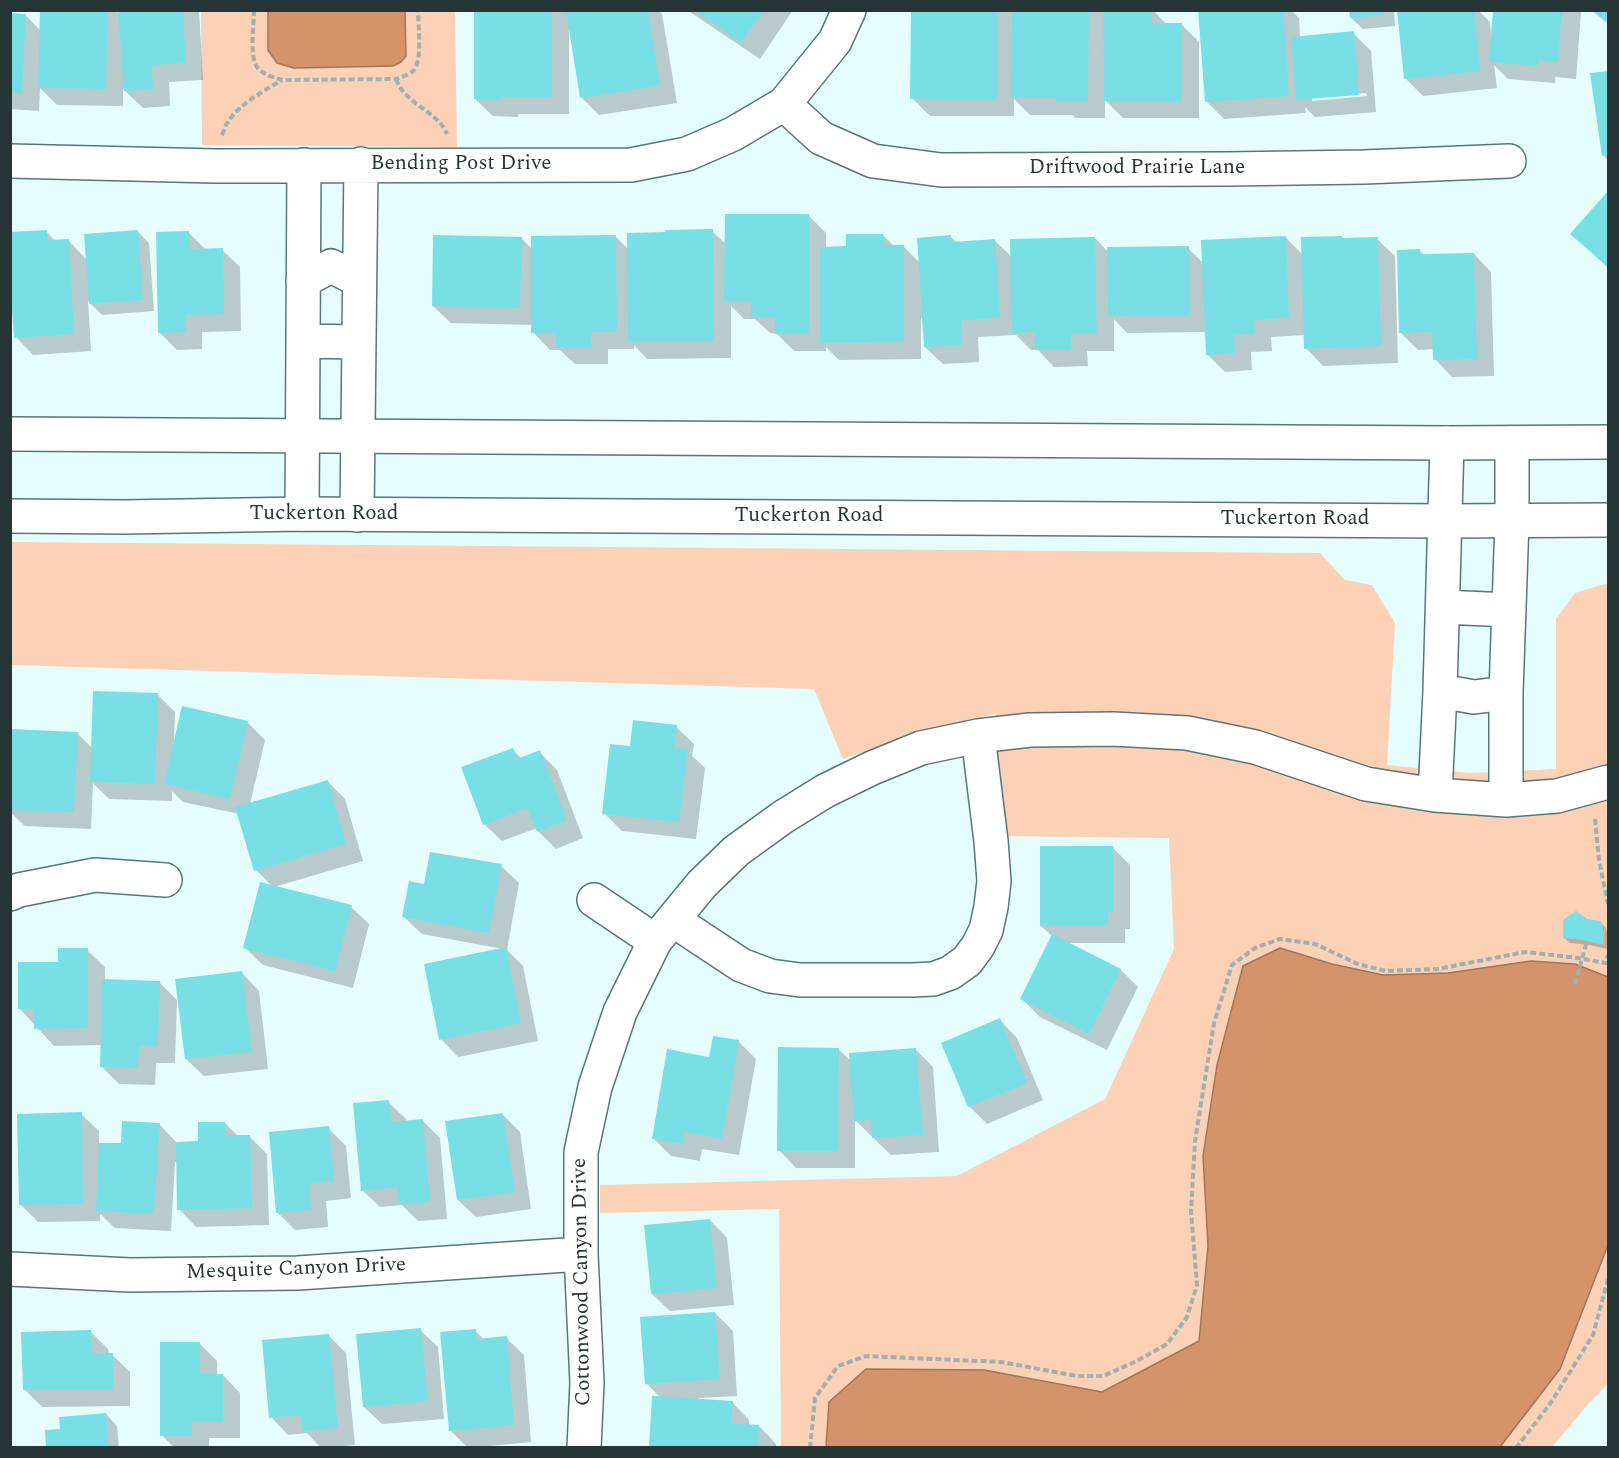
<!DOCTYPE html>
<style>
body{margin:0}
#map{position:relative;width:1619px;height:1458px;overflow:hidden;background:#e6fdfe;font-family:Spectral,serif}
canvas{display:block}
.frame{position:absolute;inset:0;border:12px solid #263536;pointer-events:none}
</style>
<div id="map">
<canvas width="1619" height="1458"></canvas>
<div class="frame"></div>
</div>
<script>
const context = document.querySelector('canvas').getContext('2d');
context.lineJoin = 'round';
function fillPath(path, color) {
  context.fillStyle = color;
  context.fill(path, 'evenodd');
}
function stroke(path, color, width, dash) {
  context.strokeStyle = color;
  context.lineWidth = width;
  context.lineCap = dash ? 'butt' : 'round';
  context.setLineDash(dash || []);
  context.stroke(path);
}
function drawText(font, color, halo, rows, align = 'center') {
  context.font = font + ' Spectral,serif';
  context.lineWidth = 6;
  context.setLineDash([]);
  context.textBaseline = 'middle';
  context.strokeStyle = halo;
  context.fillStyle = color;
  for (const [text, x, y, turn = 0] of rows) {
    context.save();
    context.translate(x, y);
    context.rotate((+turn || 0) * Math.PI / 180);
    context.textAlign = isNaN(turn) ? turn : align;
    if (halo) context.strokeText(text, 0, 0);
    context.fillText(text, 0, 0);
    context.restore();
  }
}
fillPath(new Path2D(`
 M201,11H455L457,147L202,145Z
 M11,542L1320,553L1345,580L1372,585L1395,623L1387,765L1471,773L1556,769V619L1575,593L1608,583V1384L1588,1404L1552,1447H781L779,1209L600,1213V1185L957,1176L1105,1099L1174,949L1169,838L1001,836L996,714L932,728L843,759L814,689L11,665Z`), '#fcd1b6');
const water = new Path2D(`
 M268,11H405L406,56L401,62L393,66L294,68L277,63L268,50Z
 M1280,948L1332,964L1383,975L1448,973L1531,961L1575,964L1608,977V1245L1560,1369L1500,1447H826L829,1402L866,1369L984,1370L1102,1392L1199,1341L1208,1246L1203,1156L1217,1065L1243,966Z`);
fillPath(water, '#d4936a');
stroke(water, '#a0775a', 1.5);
fillPath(new Path2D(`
 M41,10H115L120,15V10H199L203,80L169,82L170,106L143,108L123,89V106L57,105L40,88L39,111L10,109V15H25L41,31Z
 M475,10H659L662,14L677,103L599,115L582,98L571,27L569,28V114H518V117L493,116L475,99Z
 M687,10H793L760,59Z
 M913,10H1153L1167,25L1181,24L1199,42V118H1123L1105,100V118H1075L1073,115H1030L1014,99V116H930L912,98Z
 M1199,10H1291L1299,18L1300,37L1353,33L1371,51L1376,112L1315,117L1305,107L1306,113L1224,119L1206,101ZM1366,93L1367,96L1312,101V98Z
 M1350,10H1394L1395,26L1363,29L1351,18Z
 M1398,10H1478L1490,22L1491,34H1493L1495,10H1580L1581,12L1576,79L1555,77V83L1508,79L1494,65L1497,88L1423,96L1405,78Z
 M1591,10H1608V24Z
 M1608,72V161L1603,155L1592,75Z
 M1608,193V268L1573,234Z
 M808,215L826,233V248H848L883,235L894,246H903L920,263L951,237L957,243L995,241L1012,257L1095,238L1109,253L1188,248L1203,263L1285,237L1303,255L1377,239L1395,256L1398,363L1323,366L1306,348L1305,335L1271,337L1272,351L1251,352L1252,370L1225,372L1207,354L1206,332L1127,333L1114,319V351H1087L1088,366L1054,367L1038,350H1031L1016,335L978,337L979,362L943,364L925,347L923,318H921V359L839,360L826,347V351H794L777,334L770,333L755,319H744L731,306V358L647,359L634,345V349H608V364H575L560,350H550L533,332V325L451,323L433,306L521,238L533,250L616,237L628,249L712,231L726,244Z
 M46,231L55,241L68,240L87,260L138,232L149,243L154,311L102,315L88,301L91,351L33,355L16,337L12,288H10V234Z
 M189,233L206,250H222L240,267L241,331L202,332V349L177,350L159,332Z
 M1419,250L1424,255L1474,254L1491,272L1494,376L1452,377L1435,359L1434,349L1418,350L1400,332Z
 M157,694L175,712L174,741L247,722L265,740L250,804L327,781L345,799L363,861L274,887L351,907L369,924L353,988L263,965L245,948L273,887L256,870L239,814L183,802L172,791V801L109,799L93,783L91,829L25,826L10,812L11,730L77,733L92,748Z
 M676,727L694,744L692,756L705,768L696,839L622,831L604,813L632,748Z
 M512,749L522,759L539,752L557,770L583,838L556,849L538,831L537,828L502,841L484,824Z
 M1112,847L1130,865V929H1125V943H1067L1121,970L1138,987L1107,1050L1040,1017L1022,999L1053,937L1041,926Z
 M501,866L519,883L507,950L523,966L538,1041L458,1057L441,1039L503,949L422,934L404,917L425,886Z
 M1600,922L1606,928L1608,937V949L1589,945L1570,943L1564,938Z
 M87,950L105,967V981L159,982L177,1000L175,1063H156L155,1085L119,1084L101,1066L102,1045L54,1046L20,1009L59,963Z
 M242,973L259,991L268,1069L204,1076L186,1059Z
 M1000,1020L1017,1038L1043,1100L987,1124L970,1107L943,1043Z
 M739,1042L756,1059L739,1155L702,1149L700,1161L671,1156L653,1138L711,1058Z
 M838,1049L852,1062L916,1050L933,1067L939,1152L891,1155L855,1120V1168H796L779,1150Z
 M388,1102L406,1119V1122L422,1120L440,1138L447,1219L418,1221L402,1205L380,1207L362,1190Z
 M81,1114L99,1131V1144L122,1145L159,1124L177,1143H199L225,1123L238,1136H249L267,1154L269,1225L196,1227L179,1209L178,1162H175L171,1231L115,1228L100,1214V1221L38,1222L20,1204Z
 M503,1115L520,1132L531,1209L476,1217L458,1200Z
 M328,1128L346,1146L351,1198L326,1201L328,1227L295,1230L278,1213Z
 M710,1220L727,1238L734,1305L670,1311L652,1294Z
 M715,1313L733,1331L737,1396L699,1398V1400L732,1402L749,1420V1426H759L776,1444V1448H651L661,1398L646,1383Z
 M420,1330L438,1347L444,1419L382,1424L364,1407Z
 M475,1331L485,1340L506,1338L524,1355L531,1442L468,1448L450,1430Z
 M91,1332L108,1349L109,1355H112L130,1372V1406L42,1407L24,1389Z
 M329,1336L346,1353L355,1445L321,1448L307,1433L288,1435L271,1417Z
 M199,1343L217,1361V1375H223L240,1393V1438H209V1448H174L162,1435Z
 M106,1414L117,1426L119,1448H48L62,1430Z`), '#0003');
fillPath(new Path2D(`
 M40,10H108L106,89L38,88Z
 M118,10H183L186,63L152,65L153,89L124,91Z
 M474,10H552V97H501V100L474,99Z
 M566,10H648L660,86L580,98Z
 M694,10H764L741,43Z
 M911,10H997V99H910Z
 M1012,10H1089L1088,101H1056V98H1011Z
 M1103,10H1152V23H1182V101H1104Z
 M1198,10H1283L1289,96L1205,102Z
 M1349,10H1384V15L1350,18Z
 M1397,10H1474L1480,71L1404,79Z
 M1493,10H1562L1558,62L1538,60V66L1489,62Z
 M1593,10H1608V22Z
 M10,13L26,14L22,94L10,93Z
 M1354,31L1359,95L1296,100L1291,37Z
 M1608,71V155L1602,156L1590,73Z
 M1608,191V267L1570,234Z
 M725,214H809V334H775V317H751V302H724Z
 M713,229L714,341L628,342L627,233L666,232L665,230Z
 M47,230V240L69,239L74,334L14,338L10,280V232Z
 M138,230L143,300L89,304L84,234Z
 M189,231V249L223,248L224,314L185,315L186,332L158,333L156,232Z
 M846,234H883L884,245H904V342L820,343V247L846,246Z
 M433,235L522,237L520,308L432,306Z
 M616,235L617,332H591V347H556V333H531V236Z
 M951,235L952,242L995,239L1000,318L961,320L962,345L924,347L917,238Z
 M1286,236L1289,318L1254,320L1255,334L1234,335L1235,353L1206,355L1201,240Z
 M1342,236V238L1378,237L1381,346L1304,349L1301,237Z
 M1095,237L1097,334H1071V349L1035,350V332L1012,333L1010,239Z
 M1189,246V315L1108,316L1107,247Z
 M1420,249V254L1474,253L1477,359L1433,360L1432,332L1399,333L1397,250Z
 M93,691L158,693L155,784L90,782Z
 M182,706L248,721L230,799L164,784Z
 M633,720L677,725L674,748L688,749L679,822L602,814L610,744L630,746Z
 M10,729L78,732L74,812L10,810Z
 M513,748L517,759L540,750L567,820L537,832L527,808L483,825L461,767Z
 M328,780L346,844L254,871L235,807Z
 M1040,846H1113V912H1108V926H1040Z
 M430,852L502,864L489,933L402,917L409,881L424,884Z
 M260,882L352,905L335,971L243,948Z
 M1576,911L1587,919L1601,921L1604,933V945L1582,940L1563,938V920Z
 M1052,934L1121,969L1089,1034L1020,999Z
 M506,947L521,1023L439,1040L424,964Z
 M58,948H88V1028L34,1029V1009H18V962H58Z
 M242,971L252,1052L185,1059L175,979Z
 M102,979L160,981L158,1046H139L138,1068L100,1067Z
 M1000,1018L1027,1083L968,1107L941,1043Z
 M713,1036L739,1040L722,1139L685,1132L683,1144L652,1139L667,1049L709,1057Z
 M778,1047L839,1048L838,1151H777Z
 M916,1048L923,1135L872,1138L871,1120L854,1121L849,1053Z
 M389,1100L391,1122L423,1119L430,1202L399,1204L397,1187L361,1191L353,1103Z
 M82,1112L83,1204L19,1205L17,1114Z
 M503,1113L515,1192L457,1200L445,1121Z
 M122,1121L160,1123L154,1214L96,1211L99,1143H121Z
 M198,1122H225V1135H250L252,1208L177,1210L176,1142L198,1141Z
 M329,1126L334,1181L309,1184L311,1210L276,1213L269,1132Z
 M710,1219L717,1288L651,1294L644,1225Z
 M715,1312L720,1379L645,1384L640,1317Z
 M421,1328L428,1401L363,1407L356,1334Z
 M476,1329L477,1339L507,1336L514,1425L449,1431L440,1332Z
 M91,1330L92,1353H113V1389L23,1390L21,1332Z
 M329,1334L338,1428L303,1431L301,1415L269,1418L262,1340Z
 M160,1342H200V1374H223V1421H192V1436H160Z
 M652,1396L733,1401L731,1423L759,1425L758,1448H649Z
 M106,1413L109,1448H46L45,1430L60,1429L59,1417Z`), '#78dfe5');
const minor = new Path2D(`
 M784,104L821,138L873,161L941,170L1227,169L1364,167L1509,161
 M10,161L215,166L631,165L687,154L733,134L784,104L835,41L849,10
 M303,281L331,266L359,280
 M303,341L358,342
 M302,514L304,165
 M357,515L361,164
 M1443,607L1509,610
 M1440,691L1474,697L1506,693
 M1435,795L1440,691L1447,443
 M1506,800V693L1512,521V443
 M10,894L19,890L95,875L165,880
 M594,900L655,941
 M673,920L741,965L770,976L800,980H912L933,979L950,973L967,961L978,946L986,930L991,907L994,881L991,841L978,736
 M10,1269L130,1275L298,1273L581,1254
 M584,1448L587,1383L581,1254V1152L595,1087L620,1012L655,941L702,884L736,851L783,817L825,791L872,768L921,748L978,736L1030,730L1113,729L1187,733L1255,747L1366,784L1435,795L1506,800L1557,796L1608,782`);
const major = new Path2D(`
 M10,434L1447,443L1608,442
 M10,516L124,517L302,514L1446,521L1608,520`);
stroke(minor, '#557779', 36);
stroke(major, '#557779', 36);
stroke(new Path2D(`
 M254,10C254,25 249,55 257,67C263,75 273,77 282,80L396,79C401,77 409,75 413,71C423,61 418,25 418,10
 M396,79C405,105 437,110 447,134
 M222,135C224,131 225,125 228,122C237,106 266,89 281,81
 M1595,819L1599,860L1608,904
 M1575,984L1587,941
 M810,1448L815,1398L838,1366L866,1356L1001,1362L1077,1376H1103L1137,1361L1167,1344L1187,1317L1197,1285L1191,1211L1195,1141L1214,1023L1232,965L1255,948L1280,939L1315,944L1358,964L1386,971L1438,969L1525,952L1578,958L1606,963L1608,955
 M1516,1448L1550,1404L1593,1335L1608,1279`), '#9db1b2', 4, [6, 3]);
stroke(minor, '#fff', 33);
stroke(major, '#fff', 33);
drawText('21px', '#263536', '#fff', [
 ["Bending Post Drive",461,165],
 ["Driftwood Prairie Lane",1137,169],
 ["Tuckerton Road",324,515],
 ["Tuckerton Road",809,517],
 ["Tuckerton Road",1295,520],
 ["Mesquite Canyon Drive",296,1270,-2],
 ["Cottonwood Canyon Drive",583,1282,-91]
]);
</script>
